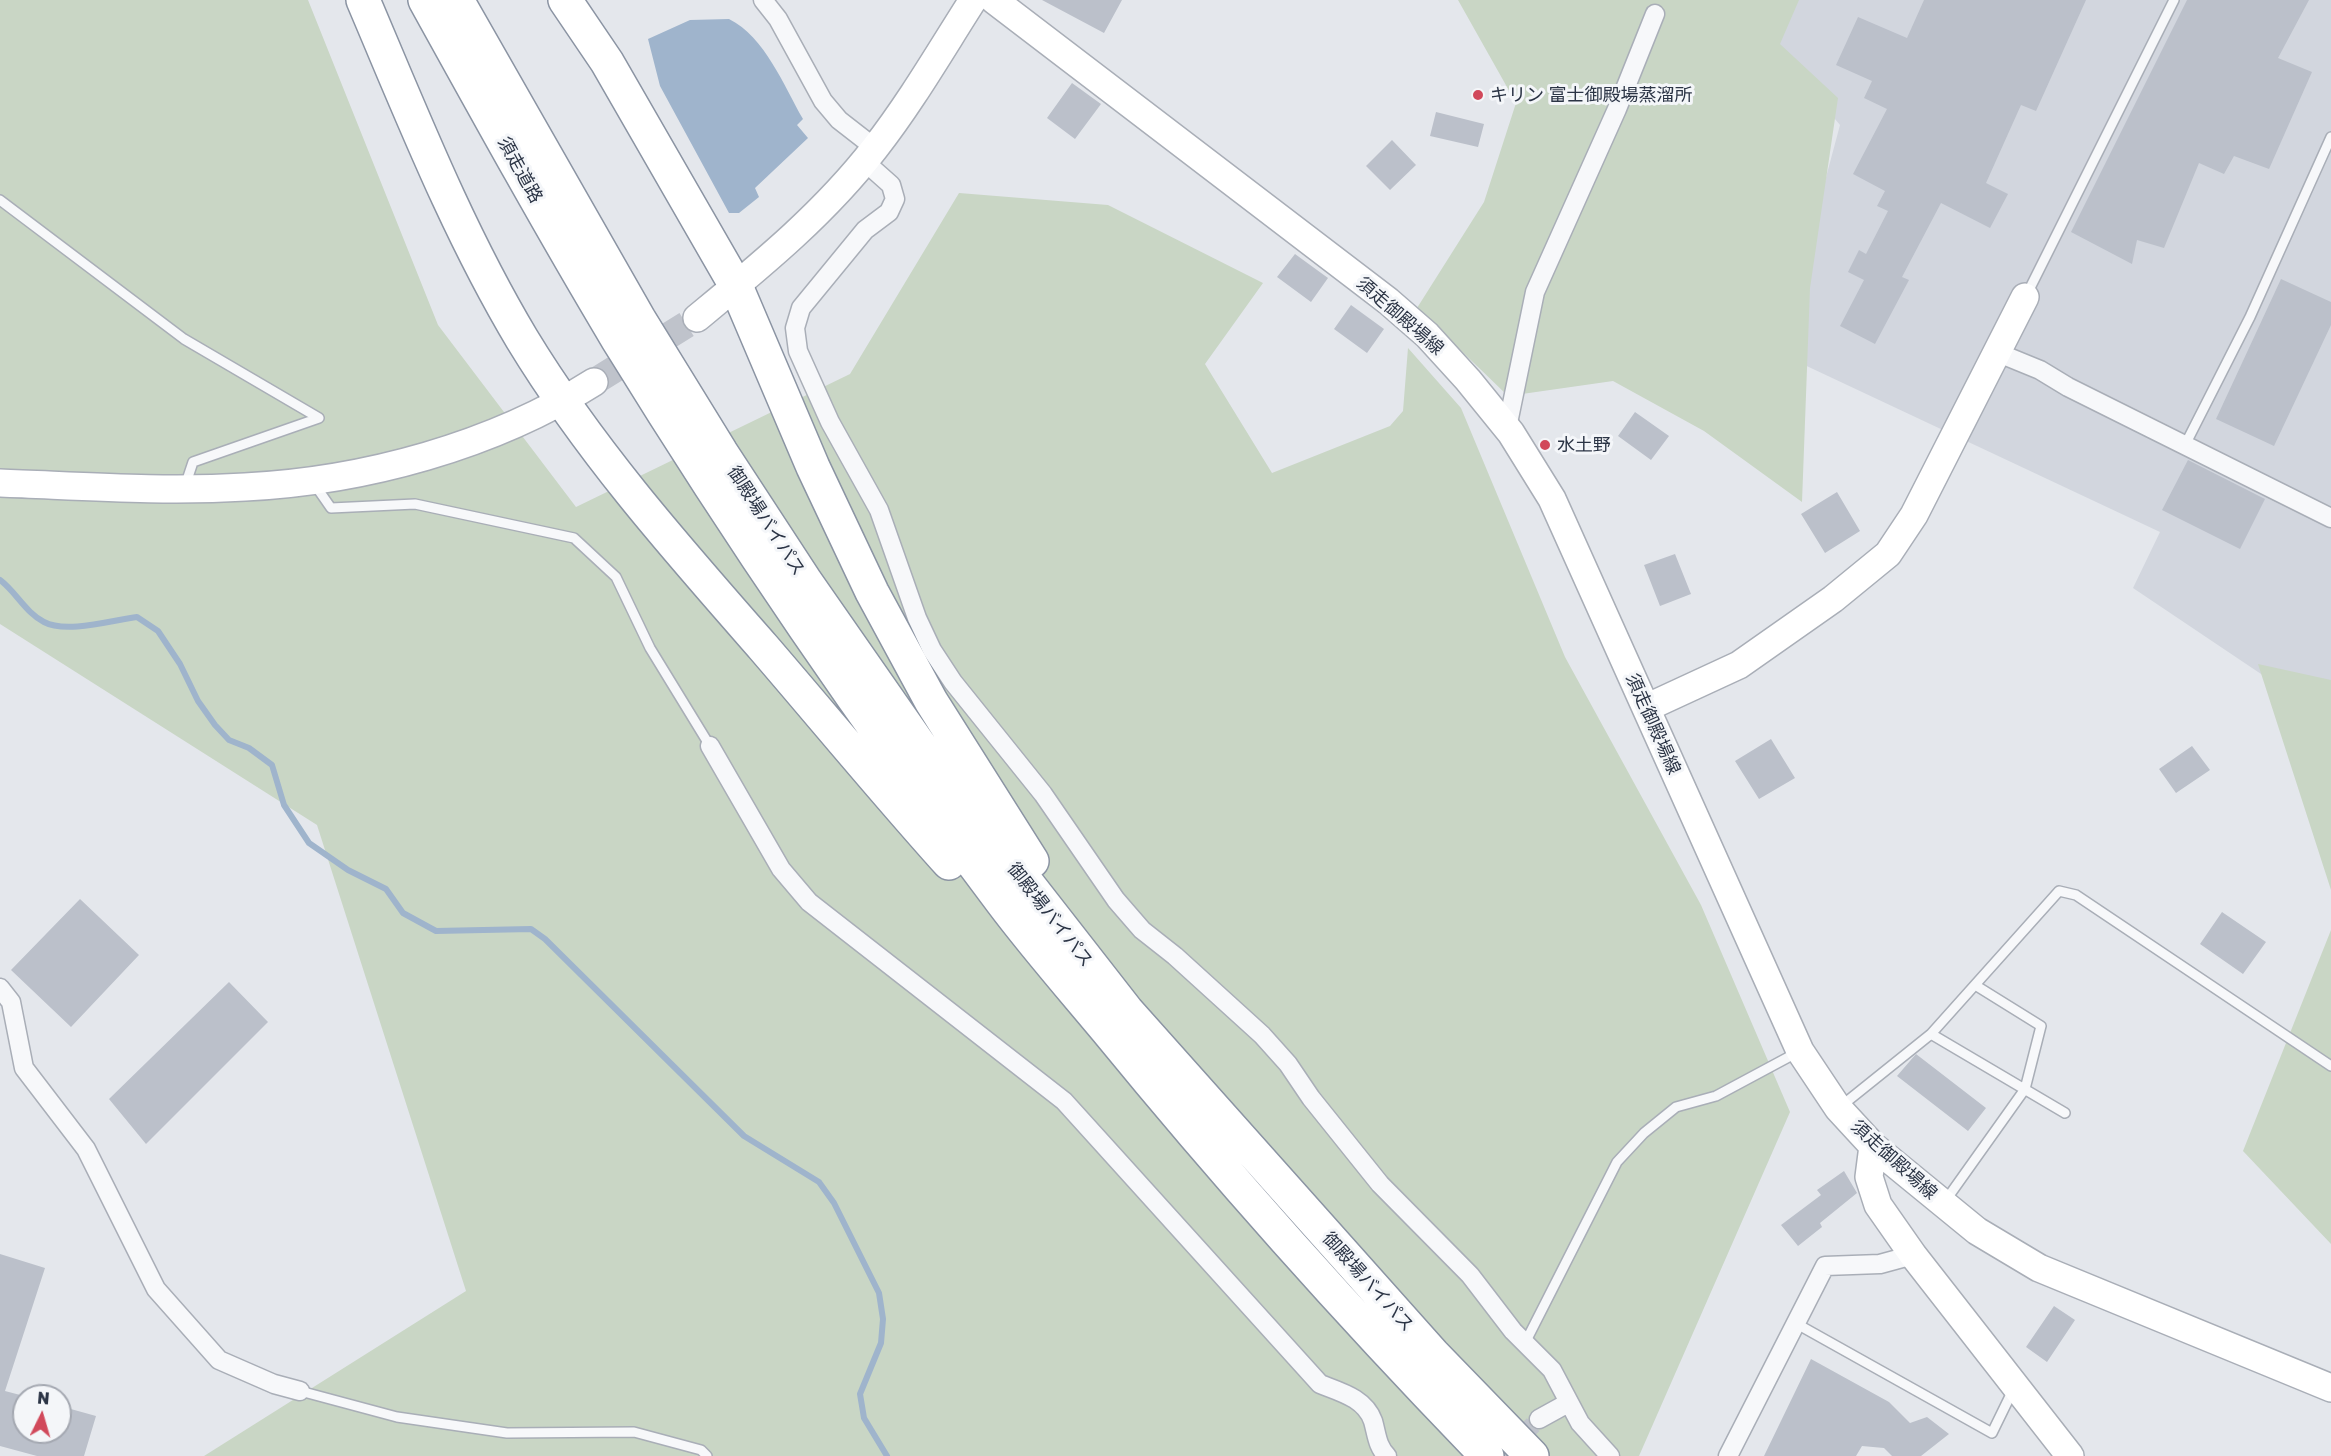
<!DOCTYPE html>
<meta charset="utf-8">
<style>
body{margin:0}
#map{position:relative;width:2331px;height:1456px;overflow:hidden;background:#e4e7ec;font-family:"Golos Text",sans-serif}
canvas{display:block}
.north{position:absolute;left:12px;top:1384px;width:60px;height:60px;box-sizing:border-box;background:#f4f6f9;border:2px solid #a4a8b1;border-radius:50%;rotate:5deg;font-size:16px;font-weight:700;line-height:24px;text-align:center;color:#2b3445}
.north::after{content:'';display:block;margin:auto;width:21px;height:27px;background:#d1495b;clip-path:polygon(50% 0,100% 100%,50% 72%,0 100%)}
</style>
<div id="map">
<canvas width="2331" height="1456"></canvas>
<div class="north">N</div>
</div>
<script>
const context = document.querySelector('canvas').getContext('2d');
context.lineJoin = 'round';
function fillPath(path, color) {
  context.fillStyle = color;
  context.fill(path, 'evenodd');
}
function stroke(path, color, width, dash) {
  context.strokeStyle = color;
  context.lineWidth = width;
  context.lineCap = dash ? 'butt' : 'round';
  context.setLineDash(dash || []);
  context.stroke(path);
}
function drawText(font, color, halo, rows, align = 'center') {
  context.font = font + ' "Golos Text","Noto Sans JP",sans-serif';
  context.lineWidth = 6;
  context.setLineDash([]);
  context.textBaseline = 'middle';
  context.strokeStyle = halo;
  context.fillStyle = color;
  for (const [text, x, y, turn = 0] of rows) {
    context.save();
    context.translate(x, y);
    context.rotate((+turn || 0) * Math.PI / 180);
    context.textAlign = isNaN(turn) ? turn : align;
    if (halo) context.strokeText(text, 0, 0);
    context.fillText(text, 0, 0);
    context.restore();
  }
}
fillPath(new Path2D(`
 M1791,0H2331V721L2133,588L2160,532L1779,353L1840,125L1771,43Z`), '#d2d6de');
fillPath(new Path2D(`
 M0,0H308L438,325L576,507L850,374L959,193L1108,205L1263,283L1205,364L1272,473L1390,426L1403,411L1408,348L1461,408L1565,657L1701,905L1790,1112L1639,1456H204L466,1291L317,825L0,624Z
 M1458,0H1799L1780,44L1838,98L1810,288L1802,502L1704,431L1613,381L1508,396L1417,308L1484,202L1516,103Z
 M2258,664L2331,680V890Z
 M2331,930V1244L2243,1151Z`), '#c9d6c5');
fillPath(new Path2D(`
 M729,19C765,37 784,86 803,119L797,125L808,138L755,188L759,197L739,213H729L660,86L648,39L690,20Z`), '#9fb4cc');
stroke(new Path2D(`
 M0,580C16,592 26,613 44,622C66,634 113,620 137,617L158,631L180,664L198,701L215,725L229,740L249,748L272,765L284,805L309,843L348,870L386,889L403,913L436,931L531,929L545,939L744,1136L819,1182L834,1203L879,1293L883,1319L881,1343L860,1394L864,1418L887,1456`), '#9fb4cc', 6);
fillPath(new Path2D(`
 M1042,0H1122L1104,33Z
 M1924,0H2086L2036,111L2021,105L1986,183L2008,194L1990,228L1941,203L1902,277L1909,280L1875,344L1840,326L1864,280L1848,272L1859,250L1866,254L1888,211L1877,206L1885,191L1853,174L1887,109L1864,98L1872,81L1836,65L1858,17L1907,38Z
 M2187,0H2309L2278,58L2312,72L2269,169L2234,156L2224,174L2199,163L2164,248L2137,240L2132,264L2071,232Z
 M1072,83L1101,104L1075,139L1047,118Z
 M1436,112L1484,124L1478,147L1430,136Z
 M1392,140L1416,165L1390,190L1366,166Z
 M1295,254L1328,278L1311,302L1277,277Z
 M2281,279L2331,302V325L2274,446L2216,419Z
 M1351,305L1384,329L1367,353L1334,329Z
 M1635,412L1669,436L1651,460L1618,436Z
 M2188,460L2265,499L2240,549L2162,510Z
 M1837,492L1860,531L1825,553L1801,514Z
 M1675,554L1691,594L1660,606L1644,565Z
 M1771,739L1795,778L1759,799L1735,761Z
 M2192,746L2210,770L2176,793L2159,769Z
 M80,899L139,955L71,1027L11,970Z
 M2222,912L2266,942L2243,974L2200,944Z
 M229,982L268,1022L146,1144L109,1099Z
 M1916,1054L1986,1108L1968,1131L1897,1076Z
 M1844,1171L1857,1193L1820,1223L1822,1227L1798,1246L1781,1225L1821,1195L1817,1190Z
 M0,1254L45,1268L5,1391L24,1396V1432H60V1406L96,1416L84,1456H37L0,1446Z
 M2054,1306L2075,1320L2047,1362L2026,1347Z
 M1811,1359L1889,1402L1910,1423L1927,1417L1949,1434L1921,1456H1892L1884,1448L1862,1446L1856,1456H1764Z`), '#bbc0ca');
stroke(new Path2D(`
 M1501,1456L1539,1419`), '#bfc3cb', 18, [18, 9]);
stroke(new Path2D(`
 M594,382L697,318`), '#bfc3cb', 27, [27, 14]);
const lane = new Path2D(`
 M0,200L184,339L319,418L193,462L185,486
 M2026,296L2174,0
 M2185,445L2250,317L2331,137
 M315,485L331,508L415,504L574,538L616,577L650,648L710,746
 M1931,1034L2065,1113
 M1840,1107L1931,1034L2059,891L2076,895L2331,1066
 M1946,1200L2025,1089L2041,1026L1975,985
 M1797,1324L1992,1433L2014,1388
 M1525,1343L1617,1162L1644,1133L1676,1107L1716,1096L1798,1052
 M300,1391L397,1417L507,1433L634,1432L701,1450L707,1456`);
const street = new Path2D(`
 M763,0L778,19L823,101L839,120L875,148
 M864,161L891,185L895,199L889,212L865,230L801,308L795,328L798,351L830,422L879,510L917,618L932,650L953,682L1043,794L1116,900L1142,930L1175,956L1262,1035L1288,1064L1311,1098L1380,1184L1470,1275L1513,1331L1552,1370L1580,1423L1610,1456
 M1996,352L2040,370L2068,387L2331,518
 M1507,428L1535,292L1617,109L1655,14
 M710,746L781,869L809,902L1064,1101L1320,1384C1340,1392 1365,1398 1373,1421C1377,1435 1377,1446 1387,1456
 M0,988L11,1002L24,1068L86,1149L156,1289L219,1360L274,1384L300,1391
 M1539,1419L1568,1403
 M1728,1456L1825,1266L1880,1264L1913,1255`);
const secondary = new Path2D(`
 M994,0L1388,301L1427,335L1468,380L1511,433L1552,499L1800,1051L1838,1108L1873,1146L1977,1231L2039,1268L2331,1388
 M697,318C760,266 824,214 875,148C911,102 941,50 973,0
 M0,483C82,486 163,492 245,487C364,481 493,446 594,382
 M1646,708L1739,665L1833,599L1888,554L1914,515L2025,297
 M1873,1146L1869,1177L1878,1205L1913,1255L2070,1456`);
const highway = new Path2D(`
 M363,0C412,115 458,232 522,339C590,451 677,549 763,647C825,719 885,792 949,863
 M425,0C488,114 551,228 618,340C737,533 865,721 1002,902C1035,946 1071,987 1106,1029C1227,1177 1354,1319 1487,1456
 M457,0L639,319L721,452L806,582L921,747L1127,1011L1433,1354L1532,1456
 M565,0L607,62L736,286L813,467L872,592L931,701L1032,861`);
stroke(lane, '#a9aeb7', 12);
stroke(street, '#a9aeb7', 21);
stroke(secondary, '#a9aeb7', 30);
stroke(highway, '#8b94a3', 36);
stroke(lane, '#f7f8fa', 9);
stroke(street, '#f7f8fa', 18);
stroke(secondary, '#fff', 27);
stroke(highway, '#fff', 33);
for (const [x, y, r, color] of [
 [1478,95,6,"#d1495b"],
 [1545,445,6,"#d1495b"]
]) {
  const dot = new Path2D();
  dot.arc(x, y, r, 0, 2 * Math.PI);
  context.fillStyle = color;
  context.fill(dot);
  stroke(dot, '#f4f6f9', 2);
}
drawText('18px', '#2b3445', '#f4f6f9', [
 ["キリン 富士御殿場蒸溜所",1490,95],
 ["水土野",1557,445]
], 'left');
drawText('18px', '#2b3445', '#f4f6f9', [
 ["須走道路",520,170,61],
 ["須走御殿場線",1400,316,41],
 ["御殿場バイパス",766,521,57],
 ["須走御殿場線",1653,724,66],
 ["御殿場バイパス",1050,915,52],
 ["須走御殿場線",1894,1160,42],
 ["御殿場バイパス",1368,1282,48]
]);
</script>
